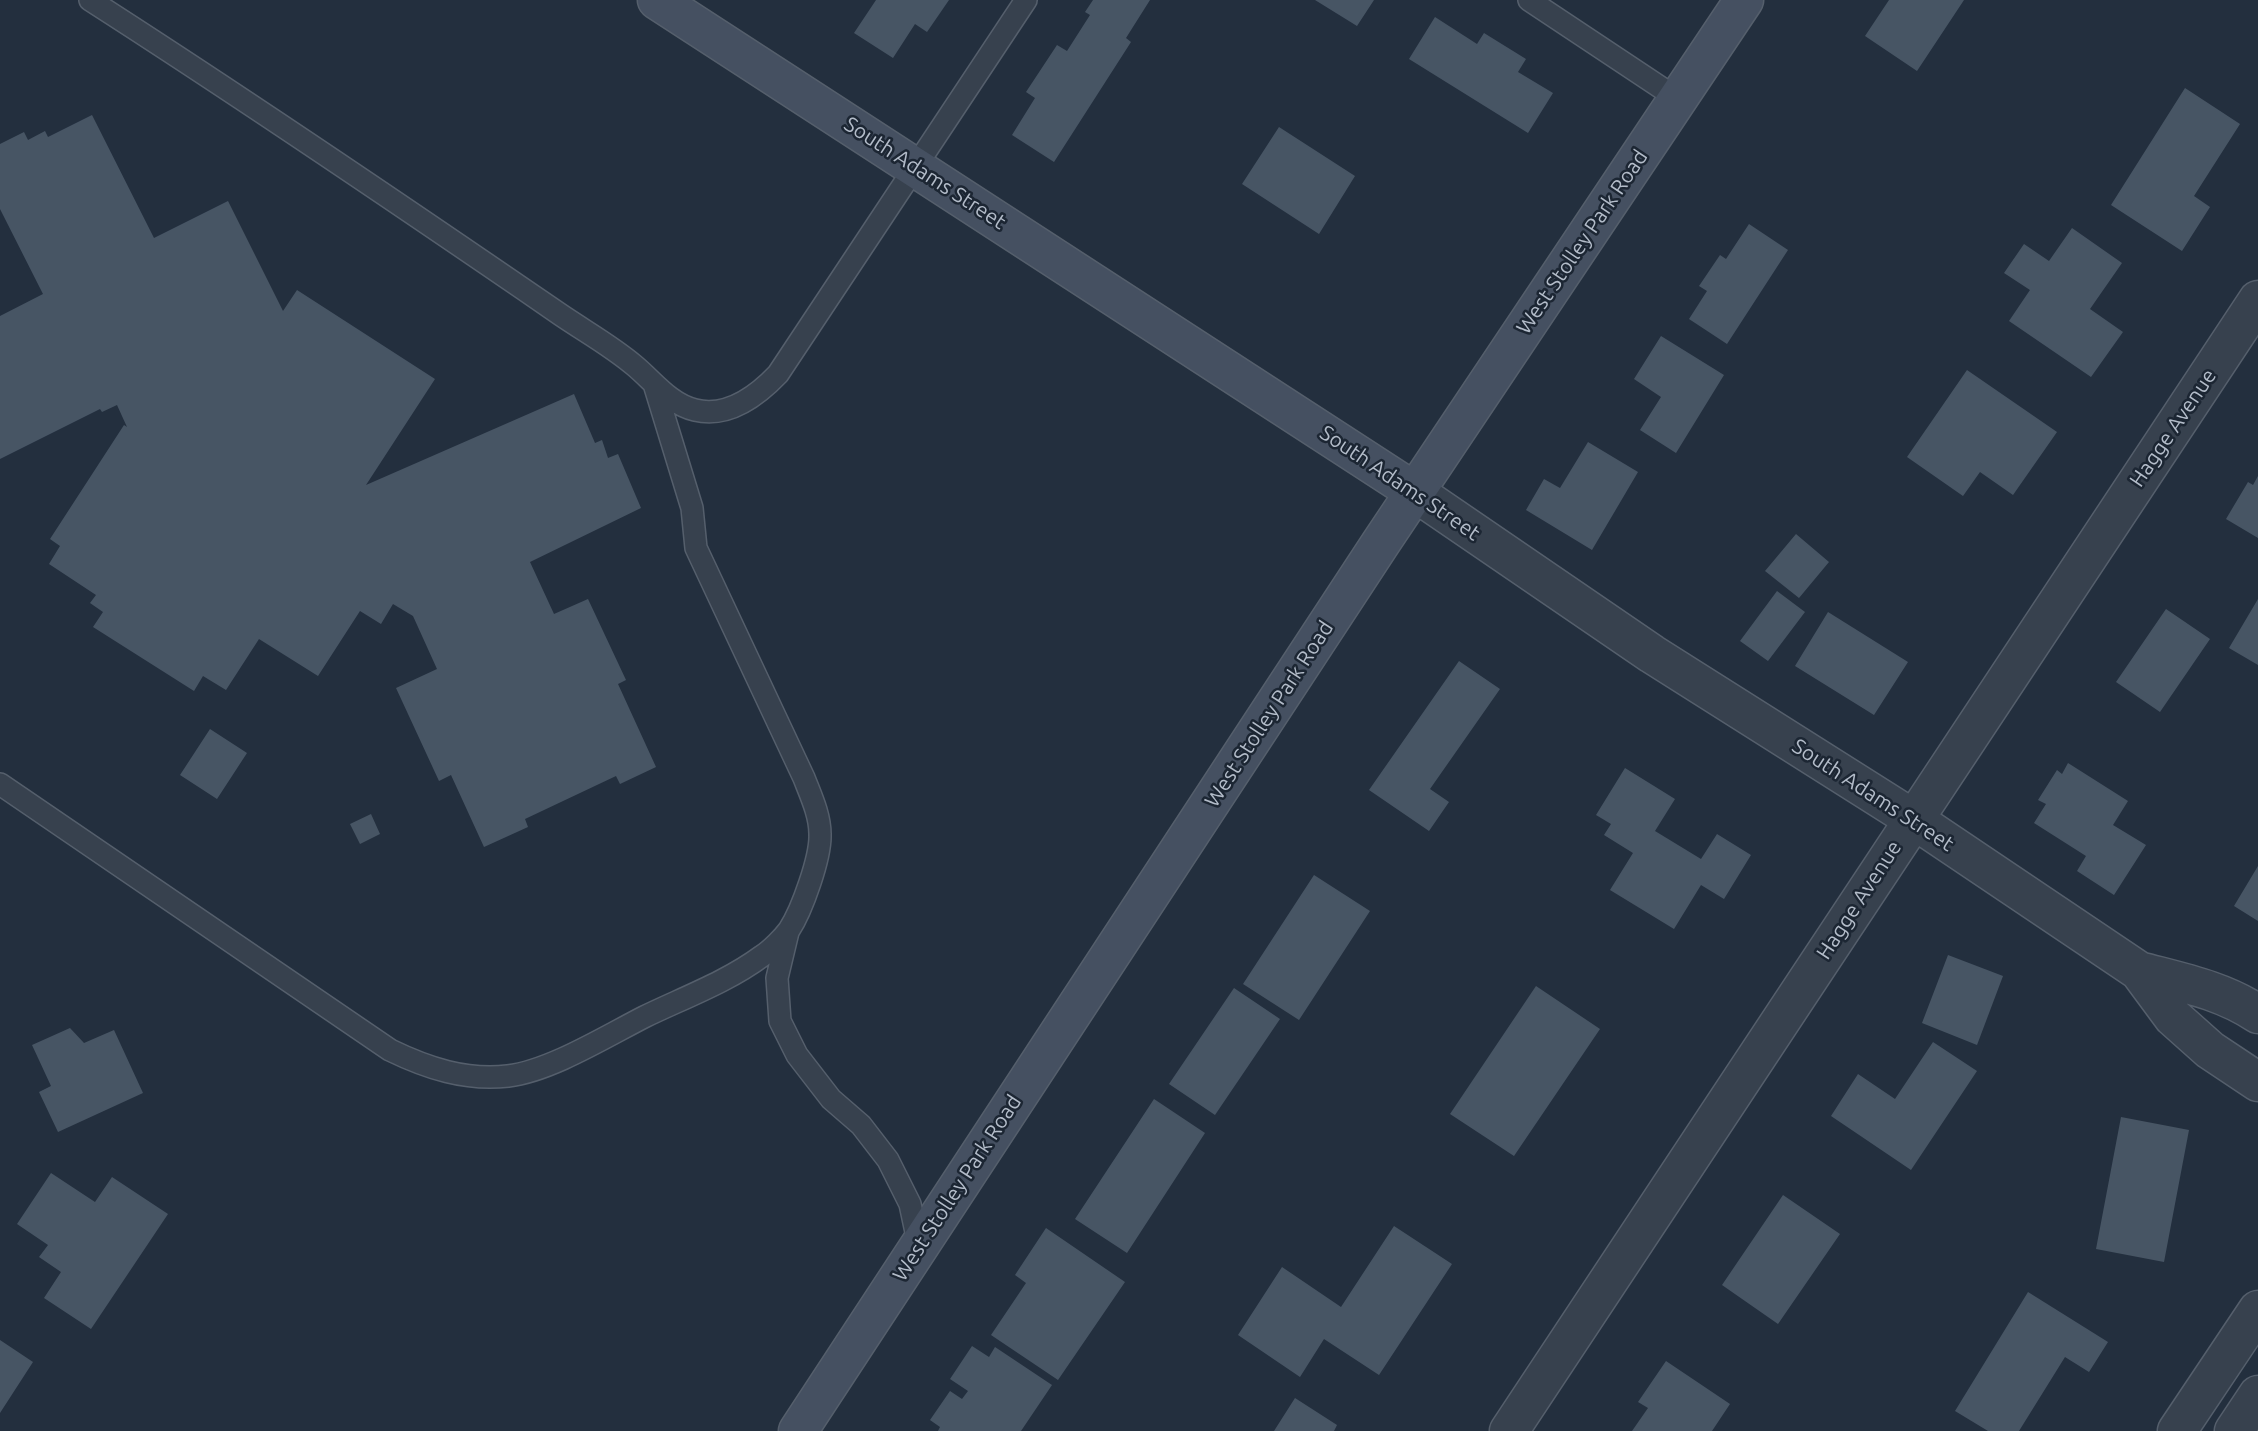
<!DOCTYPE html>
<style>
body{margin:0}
canvas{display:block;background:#232f3e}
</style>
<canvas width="2258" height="1431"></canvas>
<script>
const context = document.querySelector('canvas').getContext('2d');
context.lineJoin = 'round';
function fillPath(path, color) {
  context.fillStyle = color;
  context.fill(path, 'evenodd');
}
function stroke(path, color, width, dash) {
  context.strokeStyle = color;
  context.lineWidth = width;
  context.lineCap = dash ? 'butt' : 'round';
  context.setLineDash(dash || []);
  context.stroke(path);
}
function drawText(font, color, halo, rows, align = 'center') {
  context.font = font + ' Ubuntu,sans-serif';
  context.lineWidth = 5;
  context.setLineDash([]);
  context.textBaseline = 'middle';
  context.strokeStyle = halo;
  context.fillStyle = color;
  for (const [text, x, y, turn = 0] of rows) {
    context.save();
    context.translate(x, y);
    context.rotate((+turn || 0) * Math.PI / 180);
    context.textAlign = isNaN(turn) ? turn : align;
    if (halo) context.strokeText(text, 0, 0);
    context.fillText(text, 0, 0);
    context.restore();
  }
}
fillPath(new Path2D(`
 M876,0H949L927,32L915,24L893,58L854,33Z
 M1093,0H1150L1126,38L1131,42L1054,162L1012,135L1035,98L1026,92L1057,45L1067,51L1090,15L1085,12Z
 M1315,0H1374L1357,26Z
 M1889,0H1964L1917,71L1865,36Z
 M1435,17L1477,44L1484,33L1526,59L1518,72L1553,93L1528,133L1409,59Z
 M2185,88L2240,124L2194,196L2210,207L2182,251L2111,205Z
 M92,115L154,238L228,201L283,311L297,290L435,379L366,485L574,394L595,443L602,440L608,458L618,454L641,508L530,562L554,614L588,599L626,680L618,684L656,767L620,784L616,776L525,819L528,827L484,847L451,775L439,781L396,688L437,669L413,616L393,604L381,624L360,611L318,676L259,639L226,690L203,676L194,691L93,627L103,612L90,603L96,595L49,564L60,546L50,539L124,425L127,427L117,405L102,412L100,409L0,459V316L43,294L0,209V144L24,132L28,140L45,131L48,137Z
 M1279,127L1355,176L1319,234L1242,184Z
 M1749,224L1788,250L1727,344L1689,319L1707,291L1699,286L1720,255L1726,259Z
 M2072,228L2122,263L2090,309L2123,332L2091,377L2009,321L2030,290L2004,273L2024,244L2049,261Z
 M1661,336L1724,375L1676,453L1640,430L1661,397L1634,379Z
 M1967,370L2057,432L2013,495L1980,472L1963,496L1907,457Z
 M1588,442L1638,472L1592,550L1526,510L1544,479L1560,488Z
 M2258,476V538L2226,519L2248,482L2253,485Z
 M1796,534L1829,562L1799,598L1765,571Z
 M1777,591L1805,612L1768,661L1740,641Z
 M2258,599V665L2229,648Z
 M2166,609L2210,639L2160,712L2116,682Z
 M1828,612L1908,662L1874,715L1795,666Z
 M1459,661L1500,689L1430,789L1449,802L1429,831L1369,790Z
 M210,729L247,753L217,799L180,775Z
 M2068,763L2128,801L2113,825L2146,845L2114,895L2077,871L2086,856L2034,823L2046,804L2038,800L2057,770L2062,774Z
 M1625,768L1675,799L1655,831L1701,859L1717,834L1751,855L1724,899L1701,885L1674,929L1610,890L1633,853L1604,835L1611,824L1596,815Z
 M371,814L380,834L360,844L350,824Z
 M2258,866V921L2234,906Z
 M1314,875L1370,911L1299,1020L1243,984Z
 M1948,955L2003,976L1977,1045L1922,1023Z
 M1536,986L1600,1029L1514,1156L1450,1114Z
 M1234,988L1280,1019L1215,1115L1169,1084Z
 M70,1028L84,1043L114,1030L143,1093L58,1132L39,1092L51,1086L32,1045Z
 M1933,1042L1977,1071L1911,1170L1831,1116L1858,1074L1895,1099Z
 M1154,1099L1205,1133L1127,1253L1075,1219Z
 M2121,1117L2189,1130L2164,1262L2096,1249Z
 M51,1173L95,1202L112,1177L168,1214L91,1329L44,1298L61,1272L39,1257L48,1245L17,1224Z
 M1783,1195L1840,1234L1778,1324L1722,1285Z
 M1394,1226L1452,1264L1379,1375L1324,1339L1300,1377L1238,1335L1282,1267L1341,1307Z
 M1046,1228L1125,1282L1058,1380L991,1335L1026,1283L1015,1275Z
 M2028,1292L2108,1342L2089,1372L2065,1357L2019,1431H1988L1955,1411Z
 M0,1340L33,1362L0,1413Z
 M972,1346L989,1357L995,1347L1052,1385L1021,1431H938L940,1427L930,1420L950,1391L962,1399L968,1391L950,1379Z
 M1666,1361L1730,1404L1712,1431H1632L1648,1408L1638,1402Z
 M1295,1398L1337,1425L1334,1431H1274Z`), '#475564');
const lane = new Path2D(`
 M90,0C249,102 405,208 561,315C586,332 613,347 635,366C654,382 670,404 695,410C727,418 757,396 778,374L1026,0
 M1529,0L1678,99
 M0,784L390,1050C427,1068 466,1081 508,1076C550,1071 605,1037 644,1017C683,998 727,982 762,956C771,950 783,938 789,930C802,910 821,857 820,834C820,815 811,796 804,778L696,548L692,508L654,384
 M788,932L777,978L780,1021L797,1055L831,1099L861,1125L888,1160L910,1204L919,1246`);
const street = new Path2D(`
 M1415,492L1652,654L1913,819L2139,971
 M2258,1014C2222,990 2180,982 2139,971L2173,1017L2210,1050L2258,1082
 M1509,1431L2258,300
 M2177,1431L2258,1310
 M2234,1431L2258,1395`);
const secondary = new Path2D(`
 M657,0L1415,492
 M798,1431L1380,544L1744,0`);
stroke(lane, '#555f6c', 24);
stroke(street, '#555f6c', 41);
stroke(secondary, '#555f6c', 41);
stroke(lane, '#37414e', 21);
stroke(street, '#37414e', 38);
stroke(secondary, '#455061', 38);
drawText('21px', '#b3bcc9', '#1c2633', [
 ["South Adams Street",925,173,33],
 ["West Stolley Park Road",1582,242,-56],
 ["Hagge Avenue",2173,428,-56],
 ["South Adams Street",1400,483,34],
 ["West Stolley Park Road",1269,714,-57],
 ["South Adams Street",1873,795,33],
 ["Hagge Avenue",1859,900,-57],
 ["West Stolley Park Road",957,1188,-57]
]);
</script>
